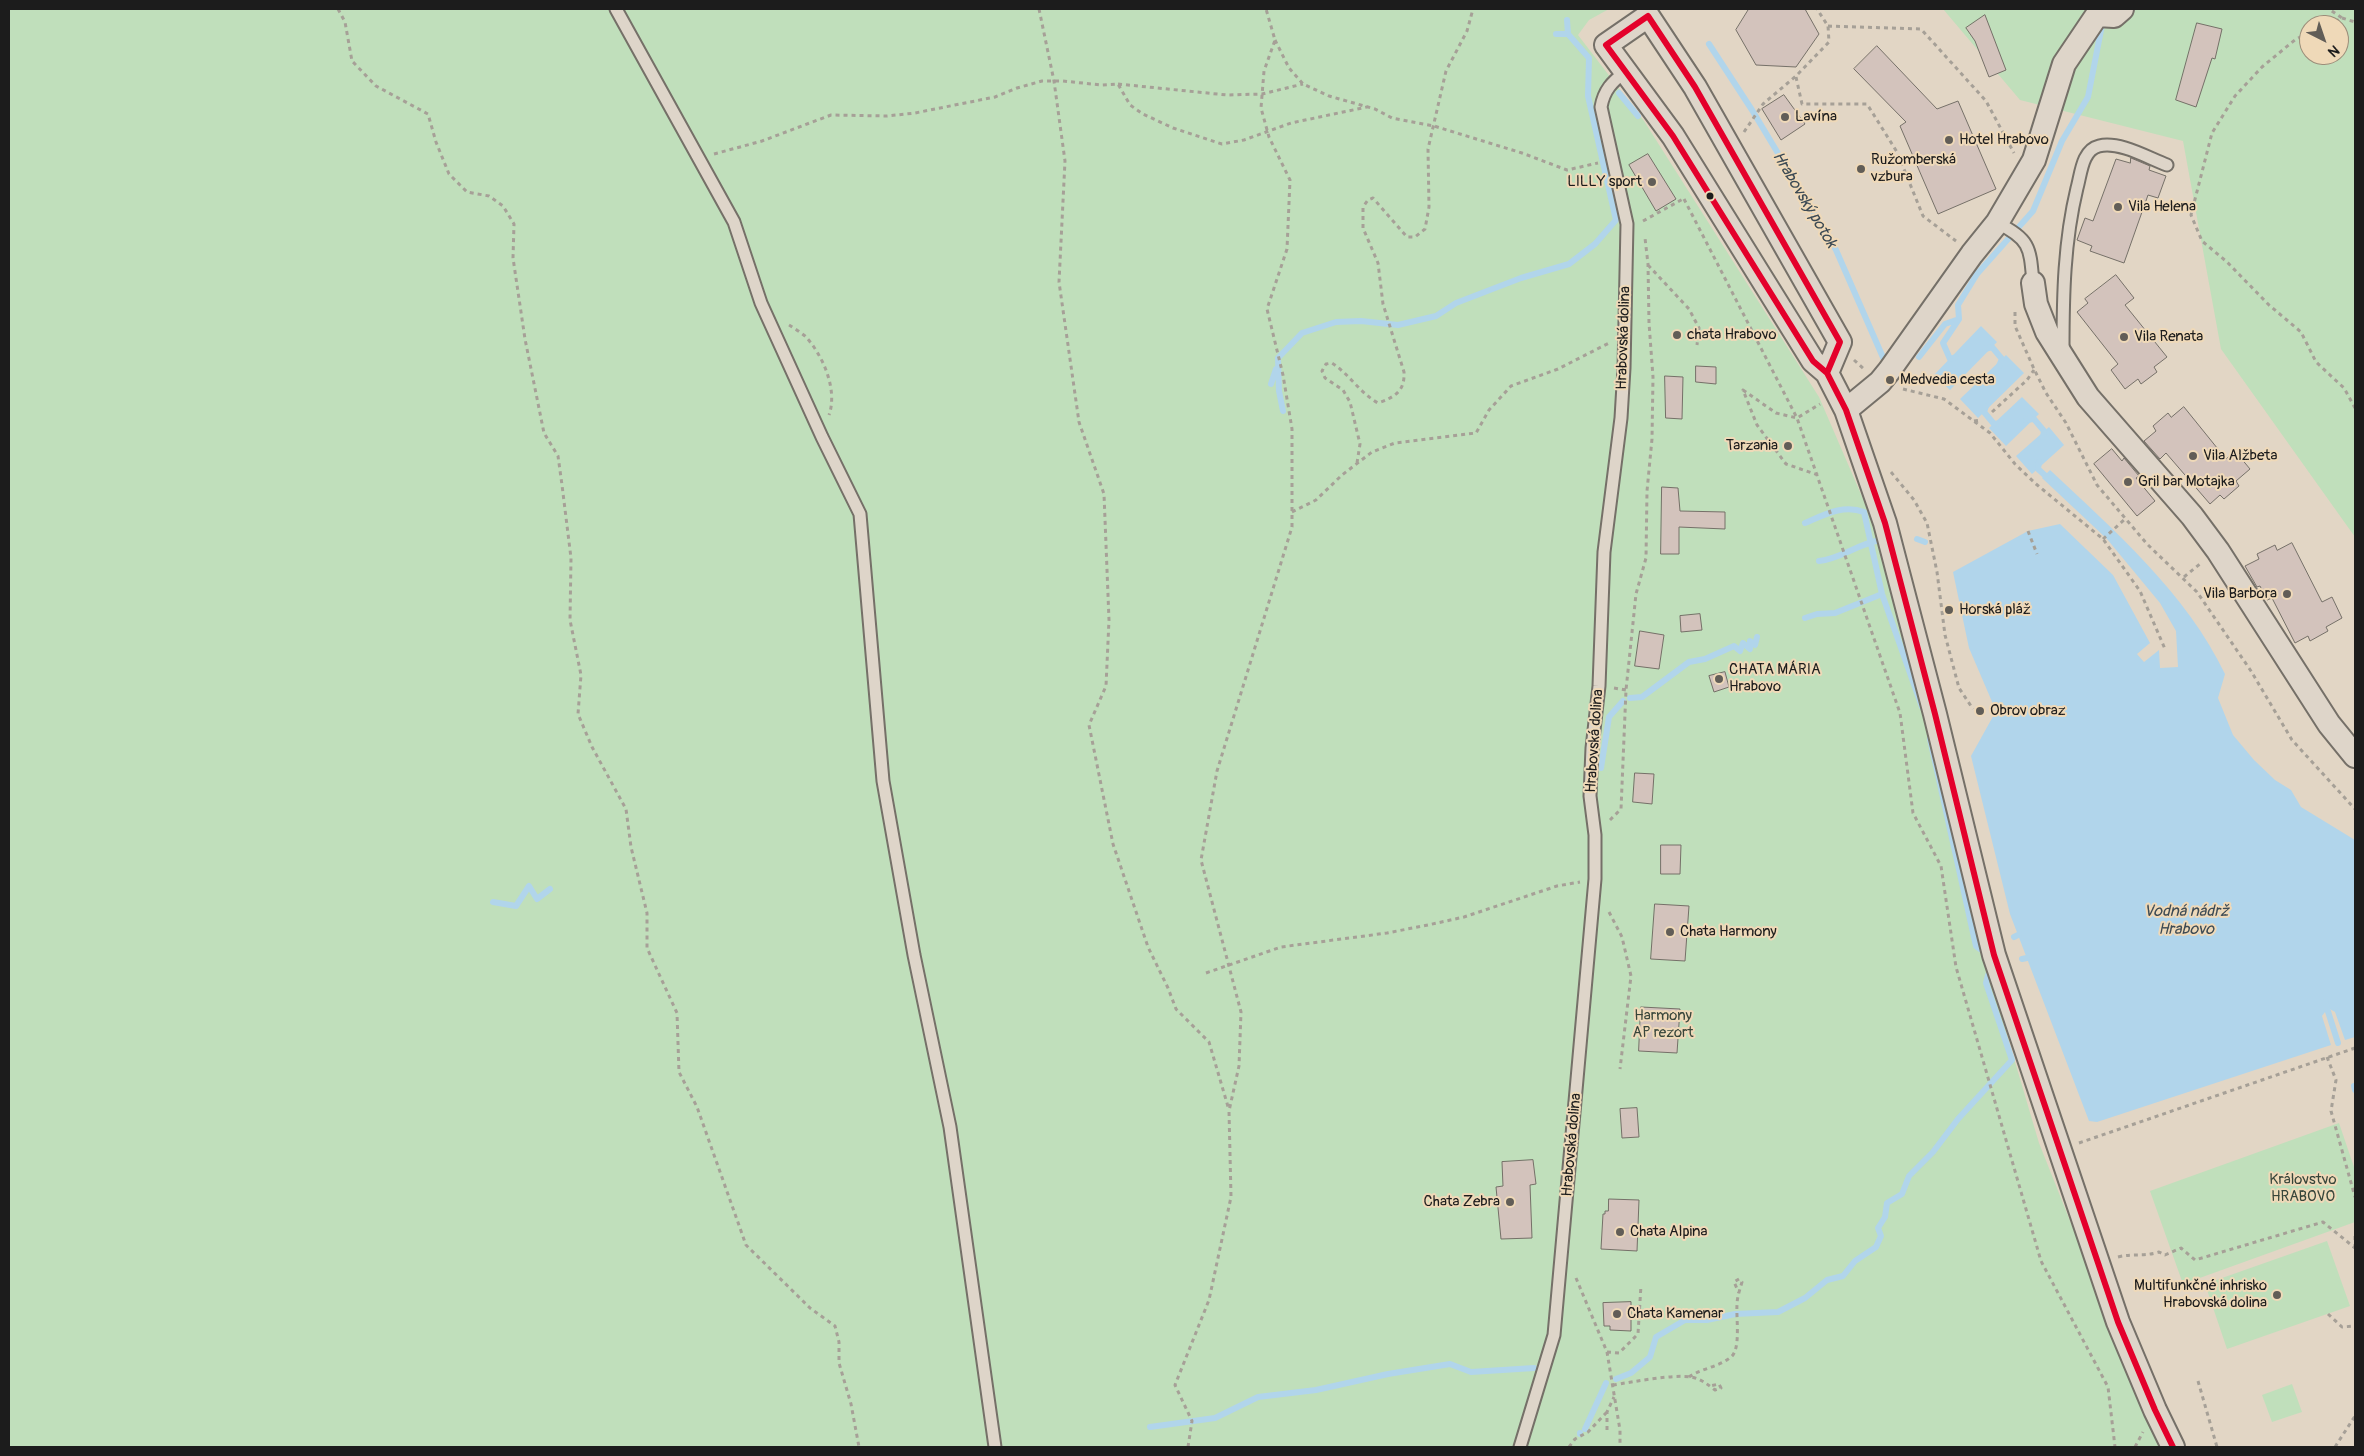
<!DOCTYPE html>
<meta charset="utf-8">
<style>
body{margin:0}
#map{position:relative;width:2364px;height:1456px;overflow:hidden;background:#e2d6c5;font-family:Pangolin,sans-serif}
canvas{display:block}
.frame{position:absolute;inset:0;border:10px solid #1c1c1c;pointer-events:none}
.north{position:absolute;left:2299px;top:15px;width:50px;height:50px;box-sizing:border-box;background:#efd9b8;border:1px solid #9b8d7a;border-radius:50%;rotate:139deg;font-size:14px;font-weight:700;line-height:20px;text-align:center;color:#1c1c1c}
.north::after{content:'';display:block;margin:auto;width:18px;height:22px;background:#615d57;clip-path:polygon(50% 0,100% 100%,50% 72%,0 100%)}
</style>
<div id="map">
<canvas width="2364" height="1456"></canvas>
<div class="frame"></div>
<div class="north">N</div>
</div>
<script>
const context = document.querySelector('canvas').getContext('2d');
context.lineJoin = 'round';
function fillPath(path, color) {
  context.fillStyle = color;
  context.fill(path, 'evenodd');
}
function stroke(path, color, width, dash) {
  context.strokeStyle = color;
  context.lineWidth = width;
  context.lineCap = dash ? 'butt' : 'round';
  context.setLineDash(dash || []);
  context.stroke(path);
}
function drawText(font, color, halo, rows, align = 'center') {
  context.font = font + ' Pangolin,sans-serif';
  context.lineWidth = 4;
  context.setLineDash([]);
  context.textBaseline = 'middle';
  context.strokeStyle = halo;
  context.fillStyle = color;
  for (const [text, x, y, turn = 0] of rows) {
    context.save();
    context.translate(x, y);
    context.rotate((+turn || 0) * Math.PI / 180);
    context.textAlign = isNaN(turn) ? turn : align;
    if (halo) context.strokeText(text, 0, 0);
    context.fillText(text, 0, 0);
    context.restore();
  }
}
fillPath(new Path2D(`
 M9,9H1609L1589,20L1578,35L1644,121L1819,397L1876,529L1924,705L1976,930L2039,1143L2160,1447H9Z
 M1943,9H2355V537L2221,349L2183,141L2020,100ZM2309,25H2339V55H2309Z
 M2339,1123L2355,1170V1222L2183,1284L2150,1191Z
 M2327,1241L2350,1306L2227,1349L2205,1284Z
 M2292,1384L2302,1412L2272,1422L2262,1395Z`), '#c0dfbb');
fillPath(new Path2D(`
 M1981,326L1997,342L1950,390L1934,375Z
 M2006,355L2024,373L1978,418L1960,399Z
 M2022,397L2039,414L2006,446L1989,428Z
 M2049,427L2064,445L2032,474L2016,456Z
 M2050,470C2114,530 2187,594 2225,674L2218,698L2233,735L2254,760L2275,780L2291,790L2301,807L2355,840V1037L2345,1040L2335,1012L2328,1008L2322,1016L2331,1045L2097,1122L2089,1121L2010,914L1971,756L1996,711L1969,648L1953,572L2028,531L2060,524L2113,575L2150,643L2137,654L2144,662L2159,650L2160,668L2178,667L2176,631L2160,603L2107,539L2042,478Z`), '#b1d5eb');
stroke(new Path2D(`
 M1567,20L1568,34
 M1709,44L1752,110L1836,250L1885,362
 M1619,93L1638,116
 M1959,319L1958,305L1977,274L2033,211L2062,141L2088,97L2103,20
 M1985,349L1992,347L2002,359L1999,366
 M1919,357L1945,324L1959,319L1943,343L1950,359L1956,357
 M1271,384L1276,369
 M1986,406L1984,412L1994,424L2001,423
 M1283,411L1279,391L1278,358L1302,333L1336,322L1361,321L1398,325L1436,316L1456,303L1521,278L1569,264L1595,244L1616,220L1588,96L1589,58L1568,34H1556
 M2026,420L2034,419L2044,431L2043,437
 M2039,462L2038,469L2049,479
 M1805,523C1824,515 1843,504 1864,512L1882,594L1922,707
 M1917,539L1925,542
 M1819,561C1839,559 1857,545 1876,541
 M1805,618L1817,614L1835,613L1882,594
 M1630,698L1642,697L1689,662L1705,659L1734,646L1740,651L1743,643L1750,649V641L1755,645L1757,637
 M1930,739L1976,946L1980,949
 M1601,768L1609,717L1623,701
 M493,902L516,906L529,886L537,899L550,889
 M2014,937L2018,935
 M2022,959L2027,958
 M2325,1002L2338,1043
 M2354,1086L2355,1090
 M1616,1379L1631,1373L1650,1357L1656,1337L1685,1320H1707L1735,1314L1778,1312L1805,1298L1827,1280L1843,1276L1855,1261L1876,1247L1881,1236L1878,1228L1885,1217L1887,1203L1902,1194L1909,1176L1933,1152L1958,1119L2012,1060L1986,983L1988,975
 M1150,1427L1215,1418L1258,1397L1316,1390L1388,1374L1450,1364L1471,1372L1534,1368
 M1585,1429L1606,1383
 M1580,1434V1433`), '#b1d5eb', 6);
const building = new Path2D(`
 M1749,9H1805L1819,34L1796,67L1756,65L1736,30Z
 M1985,15L2006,70L1989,77L1975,41L1966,28Z
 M2197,23L2222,29L2215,59L2212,58L2196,107L2176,100Z
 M1877,46L1937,109L1958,101L1996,189L1938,214L1900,126L1906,122L1854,69Z
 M1784,95L1805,124L1781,140L1762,109Z
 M1648,154L1676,199L1656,211L1629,165Z
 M2131,158L2150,166L2149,170L2166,176L2158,198L2148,195L2124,263L2090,251L2092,246L2077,240L2085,218L2093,221L2116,159L2130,163Z
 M2116,275L2134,298L2125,305L2167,357L2154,367L2157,372L2141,384L2138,379L2125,389L2111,370L2118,364L2077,312L2088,303L2085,299Z
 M1696,366L1716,367V384L1696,382Z
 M1665,376L1683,377L1682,419L1666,418Z
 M2184,407L2226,459L2235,451L2250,469L2236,481L2239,486L2224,499L2220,495L2210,504L2166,453L2160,459L2144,441L2156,431L2153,426L2168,413L2171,417Z
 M2112,449L2122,461L2124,458L2139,476L2136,478L2155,501L2137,516L2094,464Z
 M1662,487L1678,488L1680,511L1725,512V529L1679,527V554H1661Z
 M2292,543L2322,602L2332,597L2342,618L2326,627L2328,631L2310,641L2308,636L2295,643L2272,598L2267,600L2260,586L2257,587L2245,566L2259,559L2257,554L2275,545L2277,550Z
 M1700,614L1702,630L1681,632L1680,616Z
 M1640,631L1664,635L1659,669L1635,666Z
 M1725,672L1729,687L1714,692L1709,676Z
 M1635,773L1654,774L1652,804L1633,802Z
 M1661,845H1681L1680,874H1661Z
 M1655,904L1689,906L1685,961L1651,959Z
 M1641,1007L1680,1009L1677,1053L1639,1051Z
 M1637,1108L1639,1137L1622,1138L1620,1109Z
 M1533,1160L1536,1184L1530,1185L1532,1238L1501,1239L1496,1187L1503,1186L1502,1162Z
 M1609,1199L1639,1200L1637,1251L1601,1249L1603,1214H1605V1211H1608Z
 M1631,1302V1331L1610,1330V1326H1604L1603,1303Z`);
fillPath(building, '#d3c3bc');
stroke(building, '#757068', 1);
const lane = new Path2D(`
 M616,9L734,222L761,303L822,437L860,514L883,781L914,955L950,1127L995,1447
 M1997,223C2031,239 2030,249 2033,283
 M2063,350C2063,295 2064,242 2077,188C2081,174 2082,150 2099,146C2120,141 2148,158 2167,165
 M1520,1447L1554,1335L1595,879V835L1590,796L1592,748L1599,686L1604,552L1621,418L1624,368L1627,224L1601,107C1604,90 1612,82 1625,72`);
const street = new Path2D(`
 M2033,283L2036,304L2047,332L2088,397L2192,516L2218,551L2329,724L2355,756
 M1827,373L1840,342L1695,87L1648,16L1606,45L1673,136L1813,361L1827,373L1846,410L1885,523L1935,714L1994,955L2118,1322L2155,1410L2173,1447
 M1846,410L1880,382L1889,371L1972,254L1997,223L2034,160L2064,64L2097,15L2114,16L2122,9`);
stroke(lane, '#757068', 15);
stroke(street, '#757068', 26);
stroke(new Path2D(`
 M338,9L345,22L352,61L376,86L428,114L436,142L449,174L467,192L489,196L503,206L514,224L513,258L525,339L544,433L558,456L562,485L571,558L570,620L581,675L578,714L592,747L626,809L631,847L647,913V948L677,1013L679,1072L697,1107L746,1245L810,1308L835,1326L839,1342V1363L851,1404L859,1447
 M1039,9L1054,81L1065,161L1059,282L1079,422L1104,494L1109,620L1106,686L1089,725L1113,844L1148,947L1168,988L1176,1009L1209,1042L1229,1110
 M2342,18L2355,22
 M2328,25L2342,18L2329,9
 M1828,26L1921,29L1986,101L2014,153
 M2309,33L2296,39L2262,67L2235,96L2212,133L2191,215L2202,241L2227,262L2269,305L2301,332L2316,362L2344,388L2355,408
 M1275,40L1289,68L1303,84L1329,96L1375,109L1392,118L1434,126L1522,153L1567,170L1598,163
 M1796,77L1802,104H1867L1897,152L1923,216L1956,241
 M1118,84L1227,95L1262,94L1303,84
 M1744,132L1763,104L1796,76L1829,42L1828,26L1817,9
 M714,154L762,141L831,115L887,116L915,113L995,97L1017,88L1042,81H1063L1101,85L1118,84L1130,105L1143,114L1173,128L1222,144L1244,140L1291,123L1367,107
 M1684,199L1797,418L1900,713L1913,813L1941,866L1956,967L2041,1261L2108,1387L2115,1447
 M1643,221L1683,199
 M1648,265L1689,309L1699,328L1697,345
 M2015,312V326L2034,369L2046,393L2066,423L2097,485L2147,544L2197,592L2251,671L2292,740L2355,809
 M789,325C794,328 800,332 805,336C823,355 838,390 829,415
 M1854,360L1864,369
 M1903,389L1944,399L1990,433L2015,464L2036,484L2103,539L2140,591L2165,649
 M1992,412L2027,380L2034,370
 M1974,421L1981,420
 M1357,463L1360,444L1350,402L1343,390L1325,378L1322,371L1326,364L1332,363C1349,374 1360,393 1378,403C1395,397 1405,391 1404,372L1383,304L1378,263L1363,228V207L1368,200L1373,198L1407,237H1415L1425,229L1429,207L1428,149L1446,71L1467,31L1473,9
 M1891,472L1914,500L1927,523L1937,572L1945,635L1959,688L1973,709
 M1818,475L1786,464L1757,425L1743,390L1776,413L1797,418L1820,404
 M1292,512L1316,500L1342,475L1372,452L1395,443L1476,433L1489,410L1511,386L1558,369L1609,343
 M2028,531L2037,554
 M2103,539L2125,519
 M2184,577L2201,563
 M1614,688L1626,690
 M1610,820L1621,809L1626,690L1636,594L1646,558L1647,491L1652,439L1653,377L1649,323L1648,264L1645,238
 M1609,912L1622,937L1631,976L1620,1069
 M1206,973L1281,947L1387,933L1428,925L1464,917L1557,886L1580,882
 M2327,1057L2336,1080L2331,1111L2355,1197
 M2079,1143L2355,1048
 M2355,1248V1236
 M2118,1257C2134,1253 2143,1257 2159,1252L2165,1255L2181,1248L2195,1260L2323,1222L2355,1248
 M1576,1278L1607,1352L1620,1430V1447
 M2328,1314L2342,1327L2355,1326
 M1607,1352L1619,1353L1638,1334L1641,1285
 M1689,1377C1702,1368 1719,1367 1731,1357C1741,1349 1736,1318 1737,1305C1737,1297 1740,1289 1742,1282L1739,1279L1734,1282L1739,1293
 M2198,1381L2217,1447
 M1613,1385C1632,1382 1674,1374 1691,1377C1701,1379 1707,1384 1715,1390L1721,1388L1719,1384L1710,1386
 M1607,1430V1412L1614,1397
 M1188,1447L1192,1421L1175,1385L1209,1300L1231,1197L1229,1111L1239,1066L1241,1012L1201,860L1217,771L1292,527V429L1283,375L1267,309L1287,249L1290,180L1269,137L1261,108L1264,71L1275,40L1266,9
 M1569,1447L1575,1439L1588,1432L1607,1412
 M2135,1447L2143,1432
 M2335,1447L2355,1416`), '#a6a097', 3, [4, 4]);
stroke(lane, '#ded5c9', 11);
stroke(street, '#ded5c9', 22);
stroke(new Path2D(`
 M1827,373L1840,342L1695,87L1648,16L1606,45L1673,136L1813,361L1827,373L1846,410L1885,523L1935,714L1994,955L2118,1322L2155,1410L2173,1447`), '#e4002b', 6);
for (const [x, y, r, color] of [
 [1785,117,5,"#615d57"],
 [1949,140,5,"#615d57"],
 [1861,169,5,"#615d57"],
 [1652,182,5,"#615d57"],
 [1710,196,4.5,"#1c1c1c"],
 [2118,207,5,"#615d57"],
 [1677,335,5,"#615d57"],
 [2124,337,5,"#615d57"],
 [1890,380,5,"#615d57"],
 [1788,446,5,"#615d57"],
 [2193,456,5,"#615d57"],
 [2128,482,5,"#615d57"],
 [2287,594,5,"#615d57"],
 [1949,610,5,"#615d57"],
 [1719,679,5,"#615d57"],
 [1980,711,5,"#615d57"],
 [1670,932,5,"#615d57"],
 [1510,1202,5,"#615d57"],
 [1620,1232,5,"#615d57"],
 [2277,1295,5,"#615d57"],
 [1617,1314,5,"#615d57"]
]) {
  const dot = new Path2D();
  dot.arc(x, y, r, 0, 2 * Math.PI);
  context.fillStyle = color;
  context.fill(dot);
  stroke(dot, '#efd9b8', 2);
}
drawText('15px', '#1c1c1c', '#efd9b8', [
 ["Lavína",1795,117],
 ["Hotel Hrabovo",1959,140],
 ["Ružomberská",1871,160],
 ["vzbura",1871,177],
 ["LILLY sport",1642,182,"right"],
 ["Vila Helena",2128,207],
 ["chata Hrabovo",1687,335],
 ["Vila Renata",2134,337],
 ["Medvedia cesta",1900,380],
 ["Tarzania",1778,446,"right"],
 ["Vila Alžbeta",2203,456],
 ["Gril bar Motajka",2138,482],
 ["Vila Barbora",2277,594,"right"],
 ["Horská pláž",1959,610],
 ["CHATA MÁRIA",1729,670],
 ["Hrabovo",1729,687],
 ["Obrov obraz",1990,711],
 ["Chata Harmony",1680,932],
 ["Chata Zebra",1500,1202,"right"],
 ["Chata Alpina",1630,1232],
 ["Multifunkčné inhrisko",2267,1286,"right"],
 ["Hrabovská dolina",2267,1303,"right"],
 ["Chata Kamenar",1627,1314]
], 'left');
drawText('15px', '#1c1c1c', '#efd9b8', [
 ["Hrabovská dolina",1624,338,-88],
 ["Hrabovská dolina",1595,741,-86],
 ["Hrabovská dolina",1572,1145,-85]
]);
drawText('15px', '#37453a', '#efd9b8', [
 ["Harmony",1663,1016],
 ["AP rezort",1663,1033],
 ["Královstvo",2303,1180],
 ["HRABOVO",2303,1197]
]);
drawText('italic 16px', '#3c4a54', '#efd9b8', [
 ["Hrabovský potok",1804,200,59],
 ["Vodná nádrž",2186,912],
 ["Hrabovo",2186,930]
]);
</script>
